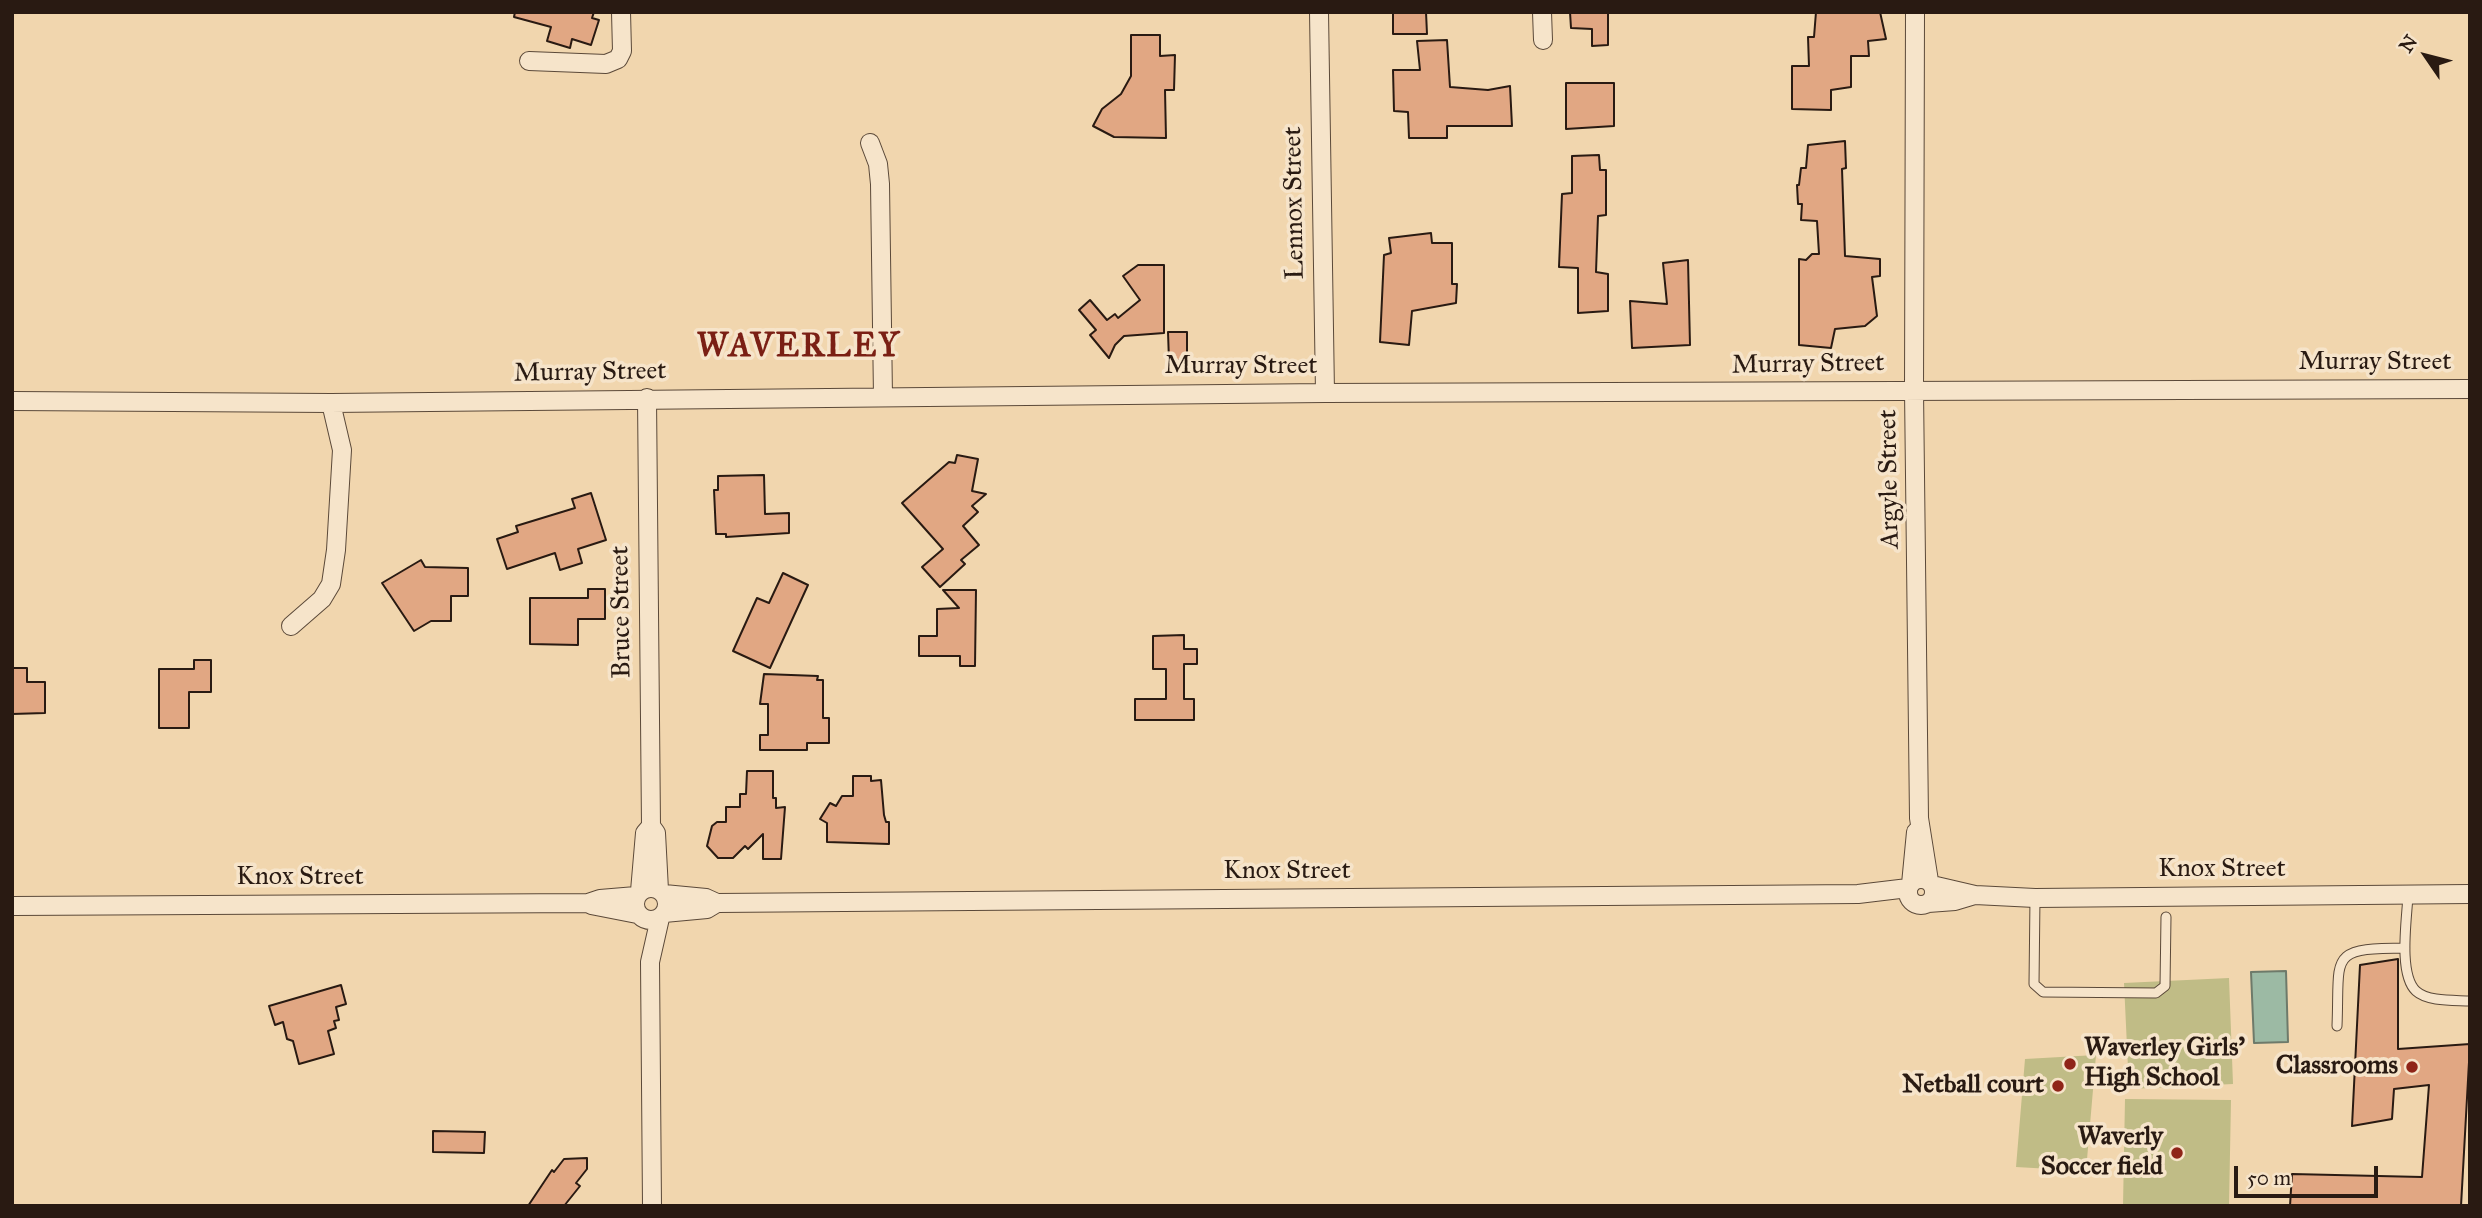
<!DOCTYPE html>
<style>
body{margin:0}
#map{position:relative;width:2482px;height:1218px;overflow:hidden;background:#f1d6ae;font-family:"IM FELL Great Primer",serif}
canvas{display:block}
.frame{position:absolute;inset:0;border:14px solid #291a12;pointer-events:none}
.north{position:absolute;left:2391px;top:21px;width:70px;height:70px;-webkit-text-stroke:5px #f6e4ca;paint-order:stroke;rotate:305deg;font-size:19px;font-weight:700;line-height:28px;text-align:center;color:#291a12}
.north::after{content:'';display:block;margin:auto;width:24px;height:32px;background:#291a12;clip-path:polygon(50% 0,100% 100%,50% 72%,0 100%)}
.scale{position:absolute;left:2234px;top:1166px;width:144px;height:32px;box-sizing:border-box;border:4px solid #291a12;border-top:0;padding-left:9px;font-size:21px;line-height:24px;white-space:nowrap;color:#291a12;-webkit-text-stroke:5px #f6e4ca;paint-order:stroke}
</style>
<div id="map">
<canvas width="2482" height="1218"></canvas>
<div class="frame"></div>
<div class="north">N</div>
<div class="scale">50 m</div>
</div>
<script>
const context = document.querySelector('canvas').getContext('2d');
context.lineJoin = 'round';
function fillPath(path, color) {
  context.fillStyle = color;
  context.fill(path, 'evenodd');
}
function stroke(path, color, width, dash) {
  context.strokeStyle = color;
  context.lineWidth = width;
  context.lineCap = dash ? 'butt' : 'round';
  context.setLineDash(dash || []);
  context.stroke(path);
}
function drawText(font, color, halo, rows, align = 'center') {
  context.font = font + ' "IM FELL Great Primer",serif';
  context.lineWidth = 7;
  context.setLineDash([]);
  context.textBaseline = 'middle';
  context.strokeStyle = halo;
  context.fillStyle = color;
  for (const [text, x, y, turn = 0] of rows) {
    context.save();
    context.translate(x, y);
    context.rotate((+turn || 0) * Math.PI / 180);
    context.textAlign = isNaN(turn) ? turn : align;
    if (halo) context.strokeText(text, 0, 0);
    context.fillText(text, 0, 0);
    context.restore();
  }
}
fillPath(new Path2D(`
 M2229,978L2233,1084L2129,1089L2124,983Z
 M2096,1055L2086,1171L2016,1167L2025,1059Z
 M2125,1099L2231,1100L2229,1206H2123Z`), '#c0bc86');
const water = new Path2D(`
 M2286,971L2288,1042L2254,1043L2251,972Z`);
fillPath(water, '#9cbaa4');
stroke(water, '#6e7a6a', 2);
const building = new Path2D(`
 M515,12H594L592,18L599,20L591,45L572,39L570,48L547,41L551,27L514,17Z
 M1393,12H1426L1427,34H1393Z
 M1570,12L1608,13V45L1592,46V29L1571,28Z
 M1816,12H1880L1886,39L1868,41L1869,56H1851V87L1831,90V110L1792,109V66H1809L1808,37H1814Z
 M1131,35H1160V56L1175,55L1174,90H1165L1166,138L1114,137L1093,126L1102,109L1121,94L1131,76Z
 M1447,40L1450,87L1488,90L1510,86L1512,126H1447V138H1409L1408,112L1394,111L1393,70H1420L1417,41Z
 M1566,83H1614V126L1566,129Z
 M1845,141L1846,168L1842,169L1845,256L1880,259V276L1872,277L1877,316L1865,326L1835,329L1831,348L1799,345V259L1806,260L1812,254H1819L1817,221L1801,220L1802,204H1798L1797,185H1799L1801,168H1806L1808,145Z
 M1599,155L1600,170H1606V215L1598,216L1596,272L1608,274V311L1578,313V268L1559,267L1562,194L1572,193V156Z
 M1431,233L1432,243H1452V284H1457L1456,303L1412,311L1409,345L1380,342L1384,255L1391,253L1389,238Z
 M1688,260L1690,345L1632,348L1630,301L1667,304L1663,263Z
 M1138,265H1164V333L1124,336L1115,345L1109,358L1090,335L1096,330L1079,310L1090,300L1107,320L1115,314L1118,318L1140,300L1123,276Z
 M1168,332H1187V360L1169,361Z
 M957,455L978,459L972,491L986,494L972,506L978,512L963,526L979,545L961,560L965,564L940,587L922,567L943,549L902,503L949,462L955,463Z
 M764,475L765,514L789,513V533L726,537V534H716L714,490H718V476Z
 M591,493L606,540L578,549L582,563L560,570L555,553L507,569L497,539L518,532L516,526L575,508L572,499Z
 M421,560L425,567L468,568V596H451V621H431L414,631L382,583Z
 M783,573L808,585L770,668L733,651L757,598L769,603Z
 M588,589H605V619H578V645L530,644V598H588Z
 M943,590H976L975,666H960V656H919V636H937V609L959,608Z
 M1184,635V649H1197V664H1184V699H1194V720H1135V699H1166V669H1153V636Z
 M194,660H211V692H189V728H159V669H194Z
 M12,668H27V682H45V713L12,714Z
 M764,674L818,676L817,680H823V718H829V743H807V750H760V735H768V704H760Z
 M747,771H773V798H776V808L785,807L781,859H763V834L748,849L745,846L733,858H718L707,846L712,826L717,822H726V807H740V794H746Z
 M853,776H871V781L881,780L884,815L886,822H889V844L827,842V823L820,819L830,803L836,806L842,796H853Z
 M2398,959V1049L2470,1044L2461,1206H2290L2292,1174L2422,1177L2429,1085L2394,1089L2392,1119L2352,1126L2360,965Z
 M341,985L346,1004L336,1007L339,1020L334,1021L336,1028L328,1031L334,1054L299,1064L293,1041L287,1039L283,1022L275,1025L269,1006Z
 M433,1131L485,1132L484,1153L433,1152Z
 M587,1158V1169L576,1183L580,1186L564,1206H528L552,1170L554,1172L564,1159Z`);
fillPath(building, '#e1a783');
stroke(building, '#291a12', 2);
const service = new Path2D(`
 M2408,895C2407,918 2398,974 2416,991C2428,1002 2455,1000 2470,1001
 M2035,898L2034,984L2043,992L2156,993L2165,986L2166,917
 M2337,1026C2340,956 2327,948 2405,948`);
const minor = new Path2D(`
 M1319,12L1325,393
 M1542,12L1543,40
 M1915,12L1914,390L1919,818L1929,881
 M529,61L606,64L618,59L622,51L621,12
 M870,143L878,164L880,184L883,397
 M647,398L651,826L656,833L659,890
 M12,401L331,403L1325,393L2470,389
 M291,626L322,599L331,584L336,550L342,450L331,403
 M1908 892a13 13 0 1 1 26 0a13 13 0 1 1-26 0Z
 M1911,884L1916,832
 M1932,885L1975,895L2035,898L2470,894
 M635 904a16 16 0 1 1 32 0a16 16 0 1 1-32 0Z
 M640,891L645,833L651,826
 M664,894L706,898L717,903L1858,894L1908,888
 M1928,903L1955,901L1975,895
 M591,905L637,914
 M12,906L588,903L600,899L636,896
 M664,913L707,909L717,903
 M652,1206L650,962L660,918`);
stroke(service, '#5b4939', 11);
stroke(minor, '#5b4939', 20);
stroke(service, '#f6e4ca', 9);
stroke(minor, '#f6e4ca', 18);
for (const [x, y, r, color] of [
 [2070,1064,7,"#8f2418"],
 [2412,1067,7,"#8f2418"],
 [2058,1086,7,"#8f2418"],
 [2177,1153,7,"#8f2418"]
]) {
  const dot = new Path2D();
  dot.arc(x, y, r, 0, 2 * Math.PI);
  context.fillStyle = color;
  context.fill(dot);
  stroke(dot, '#f6e4ca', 2.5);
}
drawText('26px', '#291a12', '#f6e4ca', [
 ["Lennox Street",1295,203,-91],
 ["Murray Street",2375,363],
 ["Murray Street",1808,365,-1],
 ["Murray Street",1241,367],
 ["Murray Street",590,373,-1],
 ["Argyle Street",1890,479,-91],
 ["Bruce Street",622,612,-91],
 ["Knox Street",2222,870],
 ["Knox Street",1287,872],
 ["Knox Street",300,878]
]);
drawText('bold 26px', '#291a12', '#f6e4ca', [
 ["Waverley Girls'",2084,1049,"left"],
 ["High School",2084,1079,"left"],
 ["Classrooms",2398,1067],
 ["Netball court",2044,1086],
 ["Waverly",2163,1138],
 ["Soccer field",2163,1168]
], 'right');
context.letterSpacing = '2px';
drawText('bold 33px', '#7a1f14', '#f6e4ca', [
 ["WAVERLEY",799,348]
]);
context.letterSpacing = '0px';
</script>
